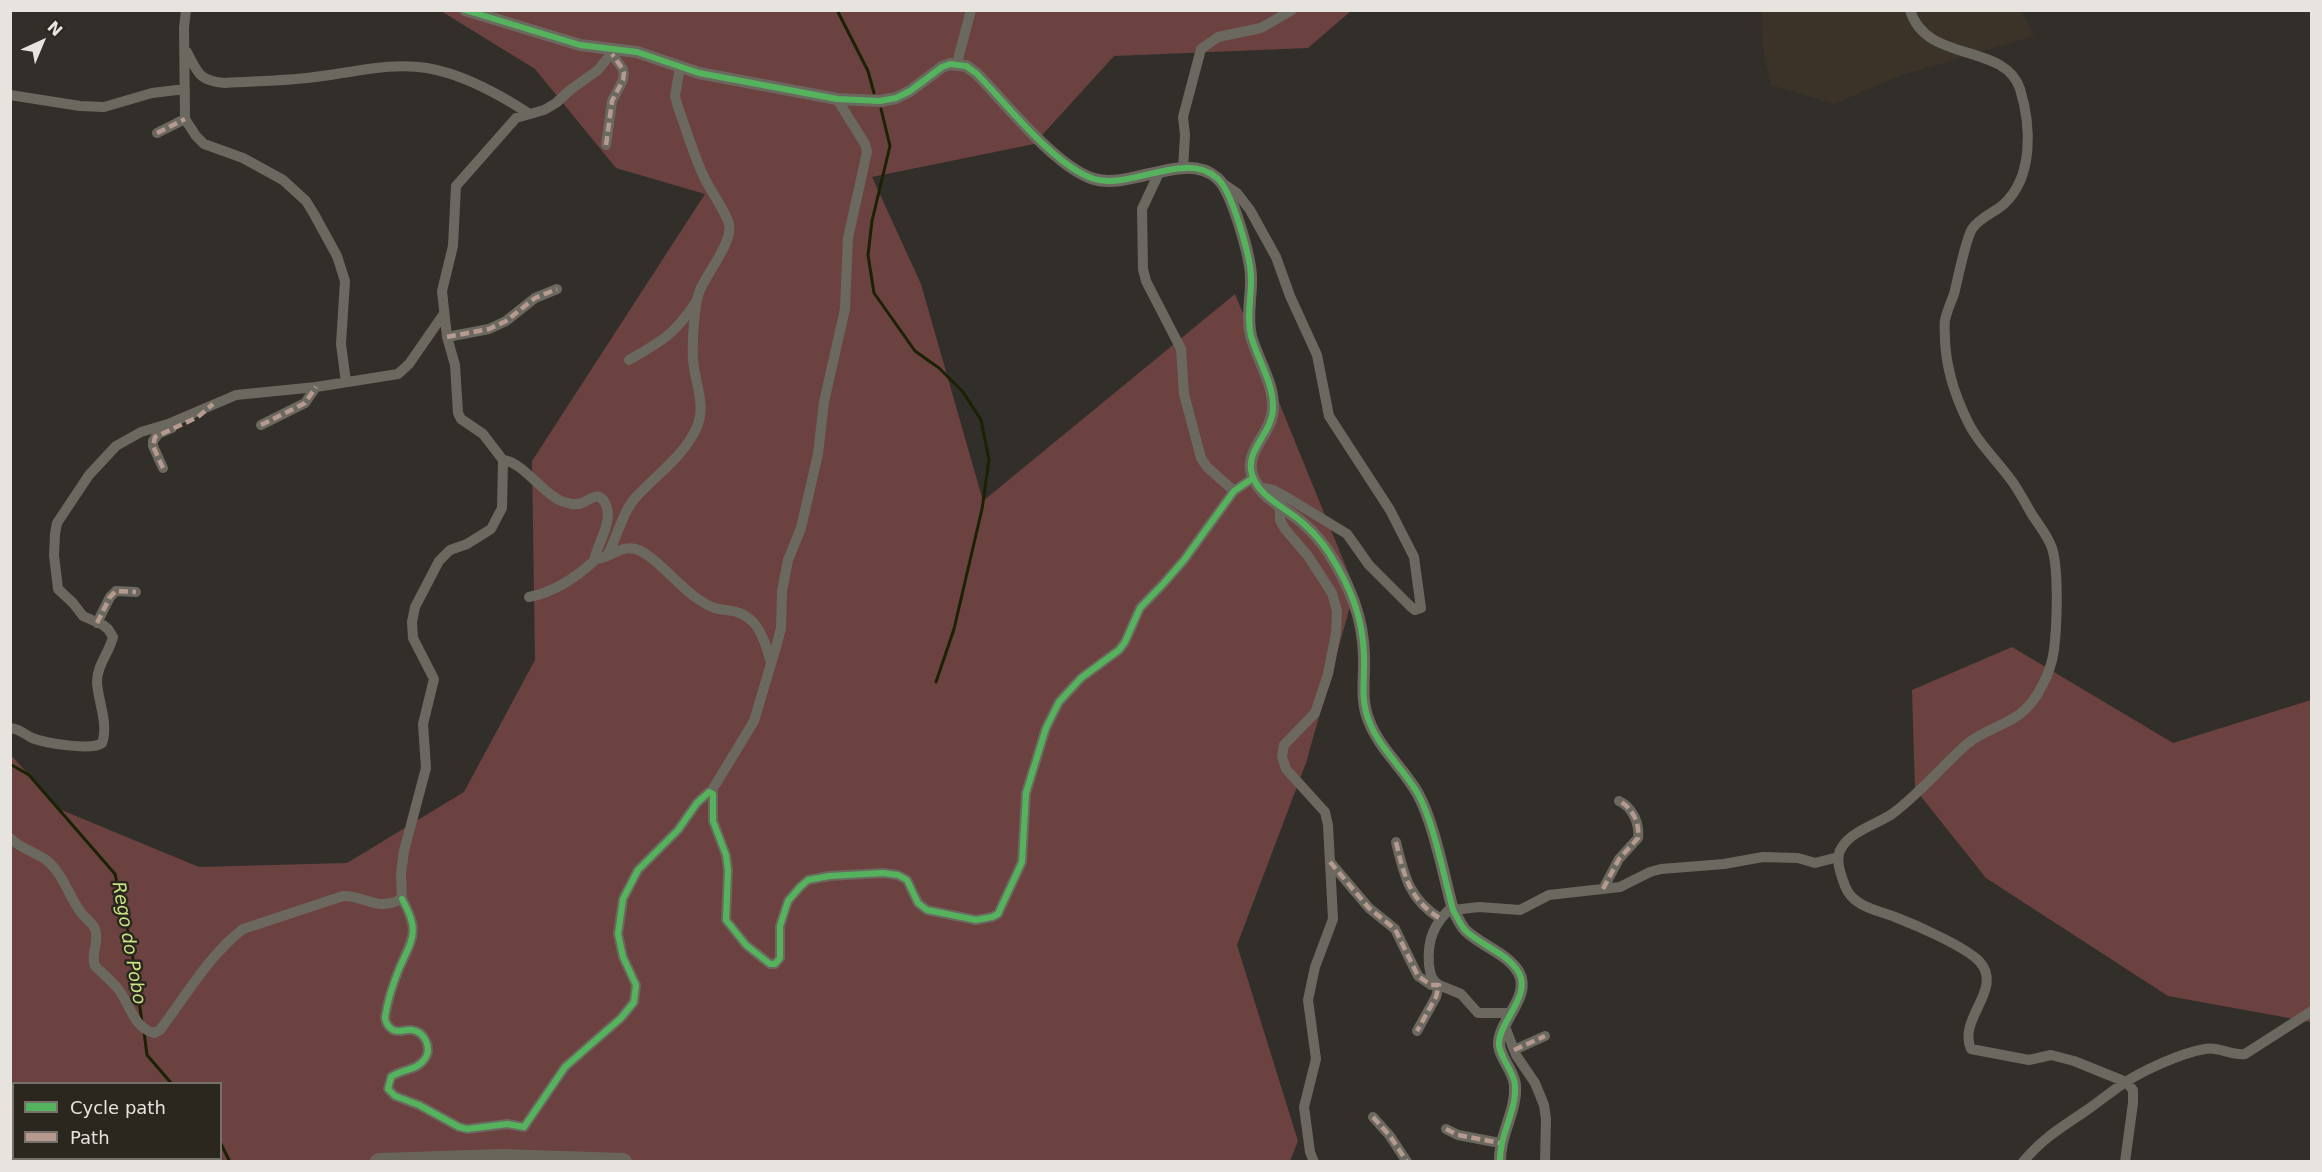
<!DOCTYPE html>
<style>
body{margin:0}
#map{position:relative;width:2322px;height:1172px;overflow:hidden;background:#322f2b;font-family:"DejaVu Sans",sans-serif}
canvas{display:block}
.frame{position:absolute;inset:0;border:12px solid #e7e3de;pointer-events:none}
.legend{position:absolute;left:12px;top:1082px;width:210px;height:78px;box-sizing:border-box;background:#2b261e;border:2px solid #76726b;margin:0;padding:8px 10px;list-style:none;font-size:18px;color:#e7e3de}
.legend li{display:flex;align-items:center;gap:12px;height:30px}
.legend b{width:30px;border:2px solid #76726b}
.north{position:absolute;left:12px;top:12px;width:60px;height:60px;-webkit-text-stroke:4px #2b261e;paint-order:stroke;rotate:44deg;font-size:16px;font-weight:700;line-height:24px;text-align:center;color:#e7e3de}
.north::after{content:'';display:block;margin:auto;width:21px;height:27px;background:#e7e3de;clip-path:polygon(50% 0,100% 100%,50% 72%,0 100%)}
</style>
<div id="map">
<canvas width="2322" height="1172"></canvas>
<div class="frame"></div>
<ul class="legend">
<li><b style="height:8px;background:#56b35d"></b>Cycle path</li>
<li><b style="height:8px;background:#b69a8f"></b>Path</li>
</ul>
<div class="north">N</div>
</div>
<script>
const context = document.querySelector('canvas').getContext('2d');
context.lineJoin = 'round';
function fillPath(path, color) {
  context.fillStyle = color;
  context.fill(path, 'evenodd');
}
function stroke(path, color, width, dash) {
  context.strokeStyle = color;
  context.lineWidth = width;
  context.lineCap = dash ? 'butt' : 'round';
  context.setLineDash(dash || []);
  context.stroke(path);
}
function drawText(font, color, halo, rows, align = 'center') {
  context.font = font + ' "DejaVu Sans",sans-serif';
  context.lineWidth = 5;
  context.setLineDash([]);
  context.textBaseline = 'middle';
  context.strokeStyle = halo;
  context.fillStyle = color;
  for (const [text, x, y, turn = 0] of rows) {
    context.save();
    context.translate(x, y);
    context.rotate((+turn || 0) * Math.PI / 180);
    context.textAlign = isNaN(turn) ? turn : align;
    if (halo) context.strokeText(text, 0, 0);
    context.fillText(text, 0, 0);
    context.restore();
  }
}
fillPath(new Path2D(`
 M1762,11H2021L2034,36L1902,75L1834,104L1771,85L1763,50Z`), '#3c3328');
fillPath(new Path2D(`
 M441,11H1351L1308,48L1114,56L1034,144L872,177L921,284L983,501L1235,294L1355,589L1306,763L1237,945L1298,1141L1290,1161H11L10,754L59,809L199,867L347,863L464,792L535,660L532,461L705,194L616,168L535,69ZM14,1084H220V1158H14Z
 M2012,647L2173,743L2311,700V1022L2168,996L1986,878L1915,789L1912,690Z`), '#6b4240');
stroke(new Path2D(`
 M837,10L868,71L874,93
 M881,109L890,146L872,221L868,255L874,293L915,351L939,368L963,392L981,420L989,460L982,509L954,629L936,682
 M10,764L29,775L115,874L131,945L142,1022
 M144,1032L147,1055L172,1084
 M220,1142L230,1162`), '#1b2204', 3);
stroke(new Path2D(`
 M186,10L184,28L185,119L196,136L204,144L243,158L283,180L306,201L314,214L337,256L345,281L341,344L346,382
 M1910,10C1926,64 2005,42 2020,89C2031,125 2034,176 2004,204C1994,213 1980,217 1972,229C1965,241 1958,279 1954,294C1951,302 1947,311 1945,320C1944,326 1945,334 1945,340C1946,366 1955,395 1966,418C1977,443 1999,462 2014,484C2020,493 2026,504 2031,513C2038,524 2048,536 2052,548C2059,570 2057,626 2054,650C2051,672 2038,700 2020,714C2004,726 1982,731 1967,744C1942,766 1918,795 1892,814C1877,824 1852,831 1842,847C1834,858 1841,875 1845,886C1853,907 1877,910 1895,917C1916,925 1964,946 1979,961C2005,989 1957,1018 1971,1049L2029,1060L2051,1055L2074,1061L2126,1082L2133,1090V1103L2125,1162
 M187,52C198,73 199,81 225,83C257,81 290,81 322,76C356,72 392,62 427,68C462,74 499,94 528,113
 M957,63L971,10
 M10,95L80,106L104,107L152,93L185,89
 M157,133L185,119
 M606,145L612,101L623,80L624,73L622,68L612,54
 M1183,169L1185,135L1183,117L1201,49L1218,37L1261,28L1292,10
 M1159,173L1142,209L1143,269L1146,281L1181,349L1184,394L1201,458L1207,467L1234,491
 M1221,182L1237,193L1250,210L1276,257L1290,296L1317,355L1329,416L1390,510L1414,557L1421,608L1415,610L1410,606L1369,565L1347,534L1288,498L1273,490L1259,487
 M447,337L489,329L506,321L535,298L557,289
 M629,360C662,341 674,335 696,302
 M261,425L305,403L316,387
 M503,460C521,461 542,492 559,500C566,503 574,506 582,503C590,500 599,490 605,503C614,519 599,541 595,557L596,559C609,559 620,545 635,549C651,552 678,585 695,597C702,602 711,608 719,609C733,611 742,611 753,622C763,633 767,649 771,663
 M163,468L153,446V441L158,434L172,428
 M1280,505V520L1285,529L1308,556L1332,593L1337,611L1336,633L1328,674L1315,713L1284,745L1282,757L1286,769L1325,812L1328,825L1333,919L1315,967L1308,1000L1316,1059L1304,1107L1310,1152L1314,1162
 M608,554C617,537 623,511 636,497C656,475 683,457 696,429C706,408 697,389 694,367C691,352 694,304 700,290C707,273 733,242 729,224C725,210 709,189 703,175C693,153 686,129 678,107L675,96L680,67
 M529,597C555,592 577,577 596,559
 M97,623L110,597L116,591L136,592
 M10,728C20,729 24,734 32,738C45,743 92,751 102,743C109,724 98,702 97,682C97,665 109,653 113,637L108,629L103,625L83,616L73,603L58,589L54,555L55,534L57,523L89,475L116,446L141,432L168,424L236,395L316,387L398,374L409,364L443,315
 M711,792L754,721L776,647L781,628L782,591L788,560L801,528L818,454L824,402L845,309L848,238L867,152L865,144L837,99
 M10,838C21,849 35,852 46,860C63,873 68,895 80,911C84,918 92,922 95,929C100,942 90,954 95,966C103,974 112,981 119,990C130,1005 134,1028 154,1033L160,1030C186,996 209,955 243,929L343,896C369,896 373,912 402,899L401,873L404,851L426,768L423,724L434,679L413,638L412,622L415,607L439,561L450,550L467,544L491,529L502,508L503,460L483,434L461,419L458,413L455,365L447,337L442,291L453,246L456,186L516,118L544,110L556,103L570,90L598,70L614,50
 M1396,842C1404,875 1409,900 1441,919
 M1330,862L1369,908L1395,929L1418,976L1431,985H1439L1461,994L1478,1013H1510
 M1603,889L1619,859L1638,838C1640,823 1632,807 1619,801
 M402,899C421,932 412,939 399,969C393,984 387,1003 385,1018C386,1024 388,1027 393,1030C399,1033 406,1029 412,1030C425,1032 433,1049 424,1060C416,1071 401,1069 391,1077L388,1089L395,1096L419,1105L459,1127L467,1129L507,1124L524,1127L565,1067L621,1018L634,1002L636,985L623,957L618,934L623,899L638,870L678,830L697,803L709,792L713,794V821L726,855L728,870L726,920L746,945L770,964H775L780,958V926L788,901L800,887L808,880L829,876L883,873L898,875L907,880L918,903L927,910L976,920L992,917L998,914L1022,862L1026,793L1046,728L1059,702L1081,678L1119,650L1125,642L1140,608L1164,583L1184,560L1234,491L1253,478
 M1453,910L1479,907L1520,910L1549,895L1620,887L1650,872L1661,869L1724,864L1763,857L1798,858L1815,863L1838,857
 M1439,985C1431,980 1430,973 1429,964C1427,940 1434,923 1452,907
 M1504,1024L1516,1055L1535,1083L1544,1105L1546,1119L1545,1162
 M1417,1031L1436,997L1439,985
 M1514,1050L1545,1036
 M1373,1117L1390,1136L1407,1162
 M1446,1129L1458,1135L1500,1143
 M2023,1162C2043,1138 2062,1127 2087,1110C2100,1101 2112,1091 2124,1083C2144,1070 2181,1053 2205,1049C2219,1046 2231,1056 2245,1054L2312,1011`), '#6b695f', 10);
stroke(new Path2D(`
 M465,10L580,45L637,52L699,73L837,99L880,101L896,98L910,91L942,67L950,64L966,66L976,73C1006,103 1055,167 1094,179C1131,190 1185,150 1217,178C1232,190 1250,256 1251,276C1252,296 1246,316 1251,336C1258,361 1274,383 1273,409C1272,432 1248,448 1251,470C1255,496 1287,508 1304,524C1314,533 1322,542 1329,553C1350,586 1363,617 1364,656C1365,678 1360,700 1369,721C1379,748 1404,769 1418,794C1434,823 1444,877 1453,910C1457,917 1460,924 1465,930C1481,946 1508,953 1519,973C1531,996 1501,1019 1499,1042C1498,1056 1514,1071 1515,1085C1517,1111 1499,1135 1500,1162`), '#6b695f', 12);
stroke(new Path2D(`
 M379,1162L502,1158L623,1162`), '#69655a', 18);
stroke(new Path2D(`
 M157,133L185,119
 M606,145L612,101L623,80L624,73L622,68L612,54
 M447,337L489,329L506,321L535,298L557,289
 M261,425L305,403L316,387
 M163,468L153,446L155,437L198,417L213,404
 M97,623L110,597L116,591L136,592
 M1396,842C1404,875 1409,900 1441,919
 M1330,862L1369,908L1395,929L1418,976L1431,985H1439L1436,997L1417,1031
 M1603,889L1619,859L1638,838C1640,823 1632,807 1619,801
 M1514,1050L1545,1036
 M1373,1117L1390,1136L1407,1162
 M1446,1129L1458,1135L1500,1143`), '#b69a8f', 4.5, [9, 4.5]);
stroke(new Path2D(`
 M465,10L580,45L637,52L699,73L837,99L880,101L896,98L910,91L942,67L950,64L966,66L976,73C1006,103 1055,167 1094,179C1131,190 1185,150 1217,178C1232,190 1250,256 1251,276C1252,296 1246,316 1251,336C1258,361 1274,383 1273,409C1272,432 1248,448 1251,470C1255,496 1287,508 1304,524C1314,533 1322,542 1329,553C1350,586 1363,617 1364,656C1365,678 1360,700 1369,721C1379,748 1404,769 1418,794C1434,823 1444,877 1453,910C1457,917 1460,924 1465,930C1481,946 1508,953 1519,973C1531,996 1501,1019 1499,1042C1498,1056 1514,1071 1515,1085C1517,1111 1499,1135 1500,1162
 M402,899C421,932 412,939 399,969C393,984 387,1003 385,1018C386,1024 388,1027 393,1030C399,1033 406,1029 412,1030C425,1032 433,1049 424,1060C416,1071 401,1069 391,1077L388,1089L395,1096L419,1105L459,1127L467,1129L507,1124L524,1127L565,1067L621,1018L634,1002L636,985L623,957L618,934L623,899L638,870L678,830L697,803L709,792L713,794V821L726,855L728,870L726,920L746,945L770,964H775L780,958V926L788,901L800,887L808,880L829,876L883,873L898,875L907,880L918,903L927,910L976,920L992,917L998,914L1022,862L1026,793L1046,728L1059,702L1081,678L1119,650L1125,642L1140,608L1164,583L1184,560L1234,491L1253,478`), '#56b35d', 6);
drawText('italic 18px', '#cae684', '#2b261e', [
 ["Rego do Pobo",128,943,80]
]);
</script>
